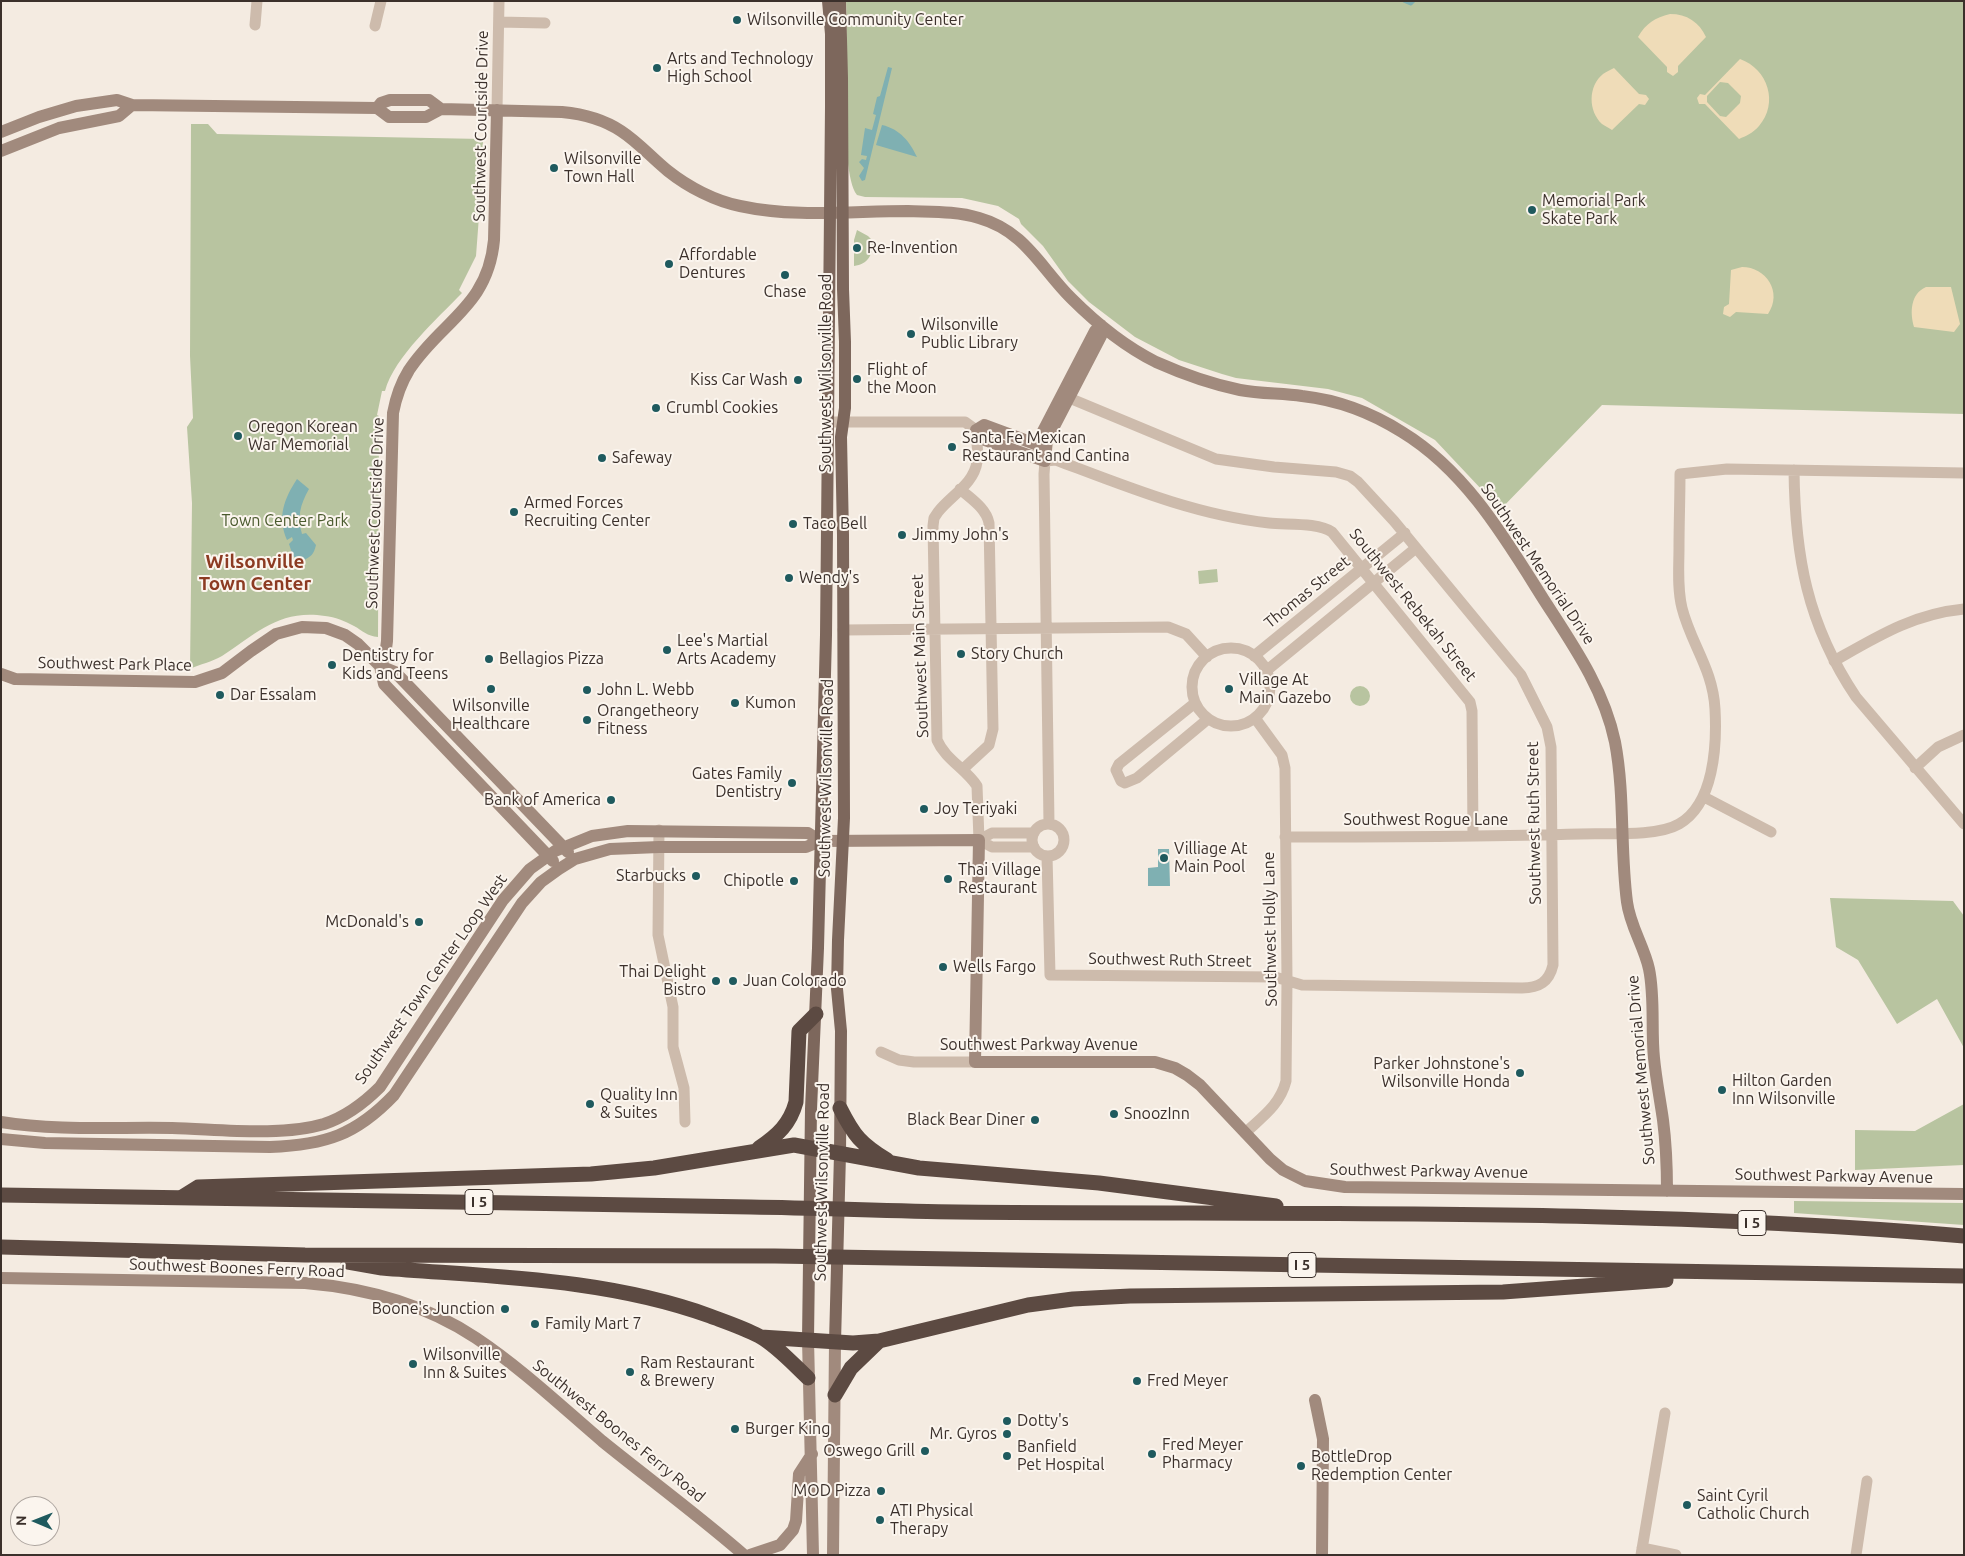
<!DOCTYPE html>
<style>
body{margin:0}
#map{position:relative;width:1965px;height:1556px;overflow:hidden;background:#f4ebe1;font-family:Ubuntu,sans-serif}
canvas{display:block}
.frame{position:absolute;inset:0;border:2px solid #3b302b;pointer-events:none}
.north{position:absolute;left:10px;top:1496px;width:50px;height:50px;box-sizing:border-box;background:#fbf5ee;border:1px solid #aea6a0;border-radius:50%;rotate:271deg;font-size:14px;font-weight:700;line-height:20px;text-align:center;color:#3b302b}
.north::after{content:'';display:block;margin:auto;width:18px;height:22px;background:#1f5a5e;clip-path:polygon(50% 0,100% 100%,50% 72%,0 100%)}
</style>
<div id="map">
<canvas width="1965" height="1556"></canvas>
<div class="frame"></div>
<div class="north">N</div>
</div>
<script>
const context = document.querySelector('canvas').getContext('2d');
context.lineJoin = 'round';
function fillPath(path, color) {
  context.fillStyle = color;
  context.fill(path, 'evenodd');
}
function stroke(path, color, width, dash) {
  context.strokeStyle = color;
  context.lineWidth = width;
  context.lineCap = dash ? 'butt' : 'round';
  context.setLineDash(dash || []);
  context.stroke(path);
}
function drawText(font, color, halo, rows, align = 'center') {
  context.font = font + ' Ubuntu,sans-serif';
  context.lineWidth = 4;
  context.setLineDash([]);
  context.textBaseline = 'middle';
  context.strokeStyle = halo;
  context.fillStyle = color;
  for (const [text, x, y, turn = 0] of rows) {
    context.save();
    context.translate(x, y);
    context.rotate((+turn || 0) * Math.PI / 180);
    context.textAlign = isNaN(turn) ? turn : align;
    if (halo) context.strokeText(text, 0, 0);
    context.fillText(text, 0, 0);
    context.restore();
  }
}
fillPath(new Path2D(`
 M846,1H1964V414L1602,405L1497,513L1483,491L1435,440L1362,398L1328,389L1236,378L1222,374L1179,360L1135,337L1089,302L1068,281L1043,246L1021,224L1019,219L998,206L962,198L865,197L857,195C838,169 849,41 846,1Z
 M191,124H208L217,134L483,139L481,216H479L476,256L459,290L462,293C438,318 394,357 385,391H382L377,415L379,416L378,637C367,636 363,631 354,626C345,621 335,617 325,616C280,609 257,633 222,656C212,662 200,664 190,669L192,503L187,427L193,418L190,356Z
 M857,230L868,236L873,241C873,255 868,264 854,266V240Z
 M1217,569L1218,582L1199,584L1198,571Z
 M1350 696a10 10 0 1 1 20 0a10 10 0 1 1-20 0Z
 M1830,898L1953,901L1964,916V1048L1937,999L1897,1024L1858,960L1836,947Z
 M1964,1104V1165L1855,1170V1130L1915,1131Z
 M1794,1201L1964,1203V1225L1794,1213Z`), '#b8c4a0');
fillPath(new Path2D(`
 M1670,14C1687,14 1699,22 1706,37L1678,66V72L1673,76L1667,72V67L1638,37C1646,23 1655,18 1670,14Z
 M1740,59C1768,69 1779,103 1759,126C1753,133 1746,136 1739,139L1705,104H1699L1697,98L1700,94L1705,95ZM1720,82L1728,83L1741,96L1740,103L1726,117L1720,116L1707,102V96Z
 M1614,68L1639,94L1646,95L1649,99L1645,105L1639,104L1612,130C1609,128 1605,126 1602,124C1588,111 1588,86 1603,74C1606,72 1610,70 1614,68Z
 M1742,267C1766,267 1783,292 1768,314L1736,312L1730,317L1723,314L1724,307L1729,304L1731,270Z
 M1926,287H1951L1960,324L1954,332L1914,327C1910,313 1910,294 1926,287Z`), '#efdcb8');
fillPath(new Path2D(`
 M888,67L892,68L865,180L862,181L859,176L864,168L859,162L862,159L866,160L867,156L861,155L865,128L872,130L876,115L873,114L877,97L880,96Z
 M882,125C900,129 910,142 917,157L876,145Z
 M297,479L309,489C300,505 297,517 302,534L306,533L316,545C314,554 311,557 302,561L293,556L289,544L293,540L292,537L287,540C277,517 284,499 297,479Z
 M1158,849H1169L1170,886H1148V868L1158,867Z`), '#7fb0b2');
stroke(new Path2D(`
 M1404,1L1411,4L1414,1`), '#7fb0b2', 3);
stroke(new Path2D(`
 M499,22L545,23
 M255,25L257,1
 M375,26L381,1
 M497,110L499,1
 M827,422H965L976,430C976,440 979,452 977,462C974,484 950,496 938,512L934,518L933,526L937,740C945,759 966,769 977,786L979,840
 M1794,470C1795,556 1807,624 1856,697L1964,824
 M960,489C971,499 986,508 989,523L993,729L989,745L963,769
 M843,630L1168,627L1186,634L1207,657
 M1192 687a39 39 0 1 1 78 0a39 39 0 1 1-78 0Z
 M1254,656L1405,533
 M1834,661C1878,636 1913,614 1964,609
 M1266,671L1416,548
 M1195,703L1119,764L1116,770L1121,781L1125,783L1137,778L1208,719
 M1915,768L1938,747L1964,735
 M1704,797L1771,832
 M1049,824L1044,474L1045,461L1056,460C1125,486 1195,515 1269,523C1286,525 1318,522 1332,532L1470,702L1472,711L1473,836
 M1032 840a16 16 0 1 1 32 0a16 16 0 1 1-32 0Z
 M659,830L658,935L673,1007V1047L684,1088L685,1122
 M1285,837C1383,837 1482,837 1580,834C1606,833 1657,837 1679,824C1714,804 1717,746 1715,709C1713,669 1691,644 1682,608C1677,588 1679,567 1679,547C1679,523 1680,498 1680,474L1727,469L1964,473
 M979,840L992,833H1034
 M979,840L992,847H1034
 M1047,856L1050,975L1275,977L1302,985L1522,988C1539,988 1549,982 1553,965L1551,747L1547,727L1521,675L1394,521L1358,482L1350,476L1336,472L1274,467L1216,459L1062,395
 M881,1052L899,1060L914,1062H975
 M1245,1133C1262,1117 1280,1105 1286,1081L1287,980L1285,768L1282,755L1255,718
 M1642,1548L1676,1555
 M1641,1555L1665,1413
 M1856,1555L1867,1481`), '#cdbbac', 11);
stroke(new Path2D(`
 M377,108L381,103L390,100H429L441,109
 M1,132L39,117L76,106L117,100L132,105L377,108L389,117H426L441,109L562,112C583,114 603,119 621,131C638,142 652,158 668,171C688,187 715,201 740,206C795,218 852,211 908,211C932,212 956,211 979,218C1025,231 1040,267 1071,298C1096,323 1124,346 1156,362C1183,374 1211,384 1240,390C1261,394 1282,393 1302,396C1338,400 1372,413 1402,432C1466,471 1505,538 1544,600C1573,645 1604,689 1615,742C1625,795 1620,849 1627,902C1630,926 1644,946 1649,969C1655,998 1651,1029 1654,1058C1656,1079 1660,1099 1663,1120C1666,1143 1667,1167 1667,1191
 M1,151L59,128L119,116L132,105
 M1101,325V336L1047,440L1045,461L985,440L976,430L984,425L1038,445L1040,437L1095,331Z
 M380,666L385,656L387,641L393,413C396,397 401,383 409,370C441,321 488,307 494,240L497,110
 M380,666L384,684L553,861
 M1,674L15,679L195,682L222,673L251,651L276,634L302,627L326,628L345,635L358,644L380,666L395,672L568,852
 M1,1122C57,1131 115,1127 172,1128C217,1129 281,1137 324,1124C345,1117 364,1103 380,1087L503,900L530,869L555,851L592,836L628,831L808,833L821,841
 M1,1139L45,1143L270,1147C325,1145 356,1135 394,1095L522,903L541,882L559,869L575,859L610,849L659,847H806L821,841L979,840L975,1062H1155L1175,1068L1187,1075L1200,1085L1270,1159L1283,1170L1305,1181L1345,1187L1964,1194
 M1,1278L305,1283C366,1288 425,1304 476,1338C521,1368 561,1406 602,1441C649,1479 698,1515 744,1555
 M808,1339L813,1555
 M1315,1400L1323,1439L1322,1555
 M750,1555L780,1545L793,1530L796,1521L799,1474L812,1454
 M833,1555L835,1342`), '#a18a7d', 12);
stroke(new Path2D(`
 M808,1339L811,1109L818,948L826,635L831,107V34L828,1
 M835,1342L840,1154L841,1031L837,989L838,940L844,818L843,535L841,437L845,408V342L843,289L842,78L840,1`), '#7d675c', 12);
stroke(new Path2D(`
 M840,1108C854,1136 861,1144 887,1160
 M759,1148C778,1135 790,1124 796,1102L799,1031L816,1014
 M1,1195C251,1198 501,1203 751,1207C820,1208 889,1211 958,1212C1293,1215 1630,1207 1964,1236
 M182,1197L198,1187L591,1174L654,1168L794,1145L919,1168L1099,1183L1276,1206
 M1,1247L305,1255L775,1256L1964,1276
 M348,1262L382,1268C492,1277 605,1278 710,1316C726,1322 744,1328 759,1336C777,1346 793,1364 808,1378
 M761,1337L853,1343L879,1341L1028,1305L1073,1299L1130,1296L1503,1292L1666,1280
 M835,1395L851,1368L879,1341`), '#5c4a42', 15);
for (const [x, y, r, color] of [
 [737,20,5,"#1f5a5e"],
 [657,68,5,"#1f5a5e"],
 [554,168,5,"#1f5a5e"],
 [1532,210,5,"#1f5a5e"],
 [857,248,5,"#1f5a5e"],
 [669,264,5,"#1f5a5e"],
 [785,275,5,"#1f5a5e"],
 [911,334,5,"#1f5a5e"],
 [857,379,5,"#1f5a5e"],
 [798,380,5,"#1f5a5e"],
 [656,408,5,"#1f5a5e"],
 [238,436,5,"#1f5a5e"],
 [952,447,5,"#1f5a5e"],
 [602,458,5,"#1f5a5e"],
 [514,512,5,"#1f5a5e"],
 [793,524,5,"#1f5a5e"],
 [902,535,5,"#1f5a5e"],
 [789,578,5,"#1f5a5e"],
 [667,650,5,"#1f5a5e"],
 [961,654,5,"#1f5a5e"],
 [489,659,5,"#1f5a5e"],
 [332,665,5,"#1f5a5e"],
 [491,689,5,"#1f5a5e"],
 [1229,689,5,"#1f5a5e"],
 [587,690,5,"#1f5a5e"],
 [220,695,5,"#1f5a5e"],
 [735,703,5,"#1f5a5e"],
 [587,720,5,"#1f5a5e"],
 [792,783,5,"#1f5a5e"],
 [611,800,5,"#1f5a5e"],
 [924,809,5,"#1f5a5e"],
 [1164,858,5,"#1f5a5e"],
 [696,876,5,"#1f5a5e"],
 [948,879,5,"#1f5a5e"],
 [794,881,5,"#1f5a5e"],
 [419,922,5,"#1f5a5e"],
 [943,967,5,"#1f5a5e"],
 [716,981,5,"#1f5a5e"],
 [733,981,5,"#1f5a5e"],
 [1520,1073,5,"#1f5a5e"],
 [1722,1090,5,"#1f5a5e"],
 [590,1104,5,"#1f5a5e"],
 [1114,1114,5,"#1f5a5e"],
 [1035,1120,5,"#1f5a5e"],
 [505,1309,5,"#1f5a5e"],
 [535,1324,5,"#1f5a5e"],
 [413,1364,5,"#1f5a5e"],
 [630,1372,5,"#1f5a5e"],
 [1137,1381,5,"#1f5a5e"],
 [1007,1421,5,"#1f5a5e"],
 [735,1429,5,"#1f5a5e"],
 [1007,1434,5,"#1f5a5e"],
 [925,1451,5,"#1f5a5e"],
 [1152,1454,5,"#1f5a5e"],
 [1007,1456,5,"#1f5a5e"],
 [1301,1466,5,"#1f5a5e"],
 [881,1491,5,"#1f5a5e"],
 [1687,1505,5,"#1f5a5e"],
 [880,1520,5,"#1f5a5e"]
]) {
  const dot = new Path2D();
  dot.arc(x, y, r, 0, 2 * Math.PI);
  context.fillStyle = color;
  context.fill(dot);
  stroke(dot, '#fbf5ee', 2);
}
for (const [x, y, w] of [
 [479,1202,28],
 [1752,1223,28],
 [1302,1265,28]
]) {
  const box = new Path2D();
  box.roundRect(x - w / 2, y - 12.5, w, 25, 4);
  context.fillStyle = '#fbf5ee';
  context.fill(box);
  stroke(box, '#3b302b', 1);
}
drawText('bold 15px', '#3b302b', null, [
 ["I 5",479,1202],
 ["I 5",1752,1223],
 ["I 5",1302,1265]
]);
drawText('16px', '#3b302b', '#fbf5ee', [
 ["Wilsonville Community Center",747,20],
 ["Arts and Technology",667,59],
 ["High School",667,77],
 ["Wilsonville",564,159],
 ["Town Hall",564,177],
 ["Memorial Park",1542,201],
 ["Skate Park",1542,219],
 ["Re-Invention",867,248],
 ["Affordable",679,255],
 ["Dentures",679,273],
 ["Chase",785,292,"center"],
 ["Wilsonville",921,325],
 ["Public Library",921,343],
 ["Flight of",867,370],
 ["the Moon",867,388],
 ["Kiss Car Wash",788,380,"right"],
 ["Crumbl Cookies",666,408],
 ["Oregon Korean",248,427],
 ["War Memorial",248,445],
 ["Santa Fe Mexican",962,438],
 ["Restaurant and Cantina",962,456],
 ["Safeway",612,458],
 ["Armed Forces",524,503],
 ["Recruiting Center",524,521],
 ["Taco Bell",803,524],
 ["Jimmy John's",912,535],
 ["Wendy's",799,578],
 ["Lee's Martial",677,641],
 ["Arts Academy",677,659],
 ["Story Church",971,654],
 ["Dentistry for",342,656],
 ["Kids and Teens",342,674],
 ["Bellagios Pizza",499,659],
 ["Village At",1239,680],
 ["Main Gazebo",1239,698],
 ["John L. Webb",597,690],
 ["Dar Essalam",230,695],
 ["Kumon",745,703],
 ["Wilsonville",491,706,"center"],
 ["Healthcare",491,724,"center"],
 ["Orangetheory",597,711],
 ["Fitness",597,729],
 ["Gates Family",782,774,"right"],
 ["Dentistry",782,792,"right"],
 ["Bank of America",601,800,"right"],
 ["Joy Teriyaki",934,809],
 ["Villiage At",1174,849],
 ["Main Pool",1174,867],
 ["Thai Village",958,870],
 ["Restaurant",958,888],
 ["Starbucks",686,876,"right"],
 ["Chipotle",784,881,"right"],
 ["McDonald's",409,922,"right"],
 ["Wells Fargo",953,967],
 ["Thai Delight",706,972,"right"],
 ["Bistro",706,990,"right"],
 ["Juan Colorado",743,981],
 ["Parker Johnstone's",1510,1064,"right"],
 ["Wilsonville Honda",1510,1082,"right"],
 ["Hilton Garden",1732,1081],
 ["Inn Wilsonville",1732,1099],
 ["Quality Inn",600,1095],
 ["& Suites",600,1113],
 ["SnoozInn",1124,1114],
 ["Black Bear Diner",1025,1120,"right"],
 ["Boone's Junction",495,1309,"right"],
 ["Family Mart 7",545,1324],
 ["Wilsonville",423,1355],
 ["Inn & Suites",423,1373],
 ["Ram Restaurant",640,1363],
 ["& Brewery",640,1381],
 ["Fred Meyer",1147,1381],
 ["Dotty's",1017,1421],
 ["Burger King",745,1429],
 ["Mr. Gyros",997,1434,"right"],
 ["Fred Meyer",1162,1445],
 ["Pharmacy",1162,1463],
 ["Banfield",1017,1447],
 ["Pet Hospital",1017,1465],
 ["Oswego Grill",915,1451,"right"],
 ["BottleDrop",1311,1457],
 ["Redemption Center",1311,1475],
 ["MOD Pizza",871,1491,"right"],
 ["Saint Cyril",1697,1496],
 ["Catholic Church",1697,1514],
 ["ATI Physical",890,1511],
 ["Therapy",890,1529]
], 'left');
drawText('16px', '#3b302b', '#fbf5ee', [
 ["Southwest Courtside Drive",481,126,-89],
 ["Southwest Wilsonville Road",826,373,-90],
 ["Southwest Courtside Drive",375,513,-88],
 ["Southwest Memorial Drive",1538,564,56],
 ["Thomas Street",1307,592,-39],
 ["Southwest Rebekah Street",1413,605,51],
 ["Southwest Main Street",920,656,-92],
 ["Southwest Park Place",115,664,1],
 ["Southwest Wilsonville Road",826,778,-89],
 ["Southwest Rogue Lane",1426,820],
 ["Southwest Ruth Street",1534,823,-91],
 ["Southwest Holly Lane",1270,929,-91],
 ["Southwest Ruth Street",1170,960,1],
 ["Southwest Town Center Loop West",431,979,-55],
 ["Southwest Parkway Avenue",1039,1045],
 ["Southwest Memorial Drive",1641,1070,-95],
 ["Southwest Parkway Avenue",1429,1171,1],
 ["Southwest Parkway Avenue",1834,1176,1],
 ["Southwest Wilsonville Road",822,1182,-89],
 ["Southwest Boones Ferry Road",237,1268,2],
 ["Southwest Boones Ferry Road",619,1431,39]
]);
drawText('16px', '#4a5a2e', '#fbf5ee', [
 ["Town Center Park",285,521]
]);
drawText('bold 19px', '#8c3b22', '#fbf5ee', [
 ["Wilsonville",255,562],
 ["Town Center",255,584]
]);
</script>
